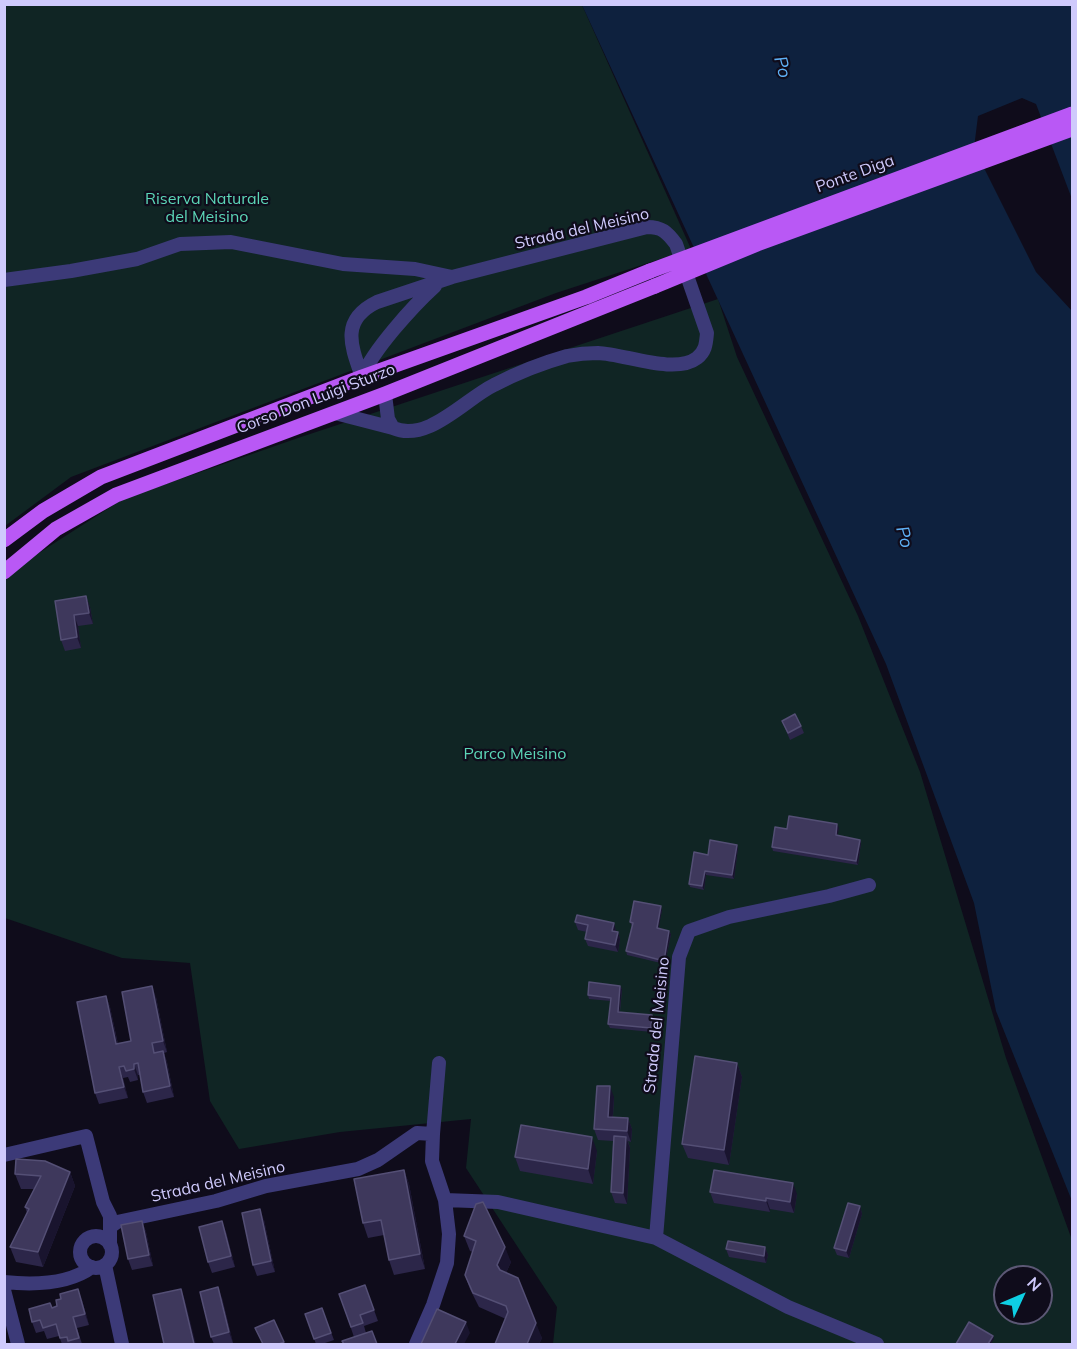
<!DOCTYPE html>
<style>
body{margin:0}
#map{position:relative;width:1077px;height:1349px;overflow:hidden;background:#0f0c1b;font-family:Mulish,sans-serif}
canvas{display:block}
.frame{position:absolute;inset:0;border:6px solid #cfcafc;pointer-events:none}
.north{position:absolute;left:993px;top:1265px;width:60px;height:60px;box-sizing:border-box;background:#0f0c1b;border:2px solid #5c5875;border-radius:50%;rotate:46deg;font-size:16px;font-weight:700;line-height:24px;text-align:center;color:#cfcafc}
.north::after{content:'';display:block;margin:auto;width:21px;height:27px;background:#0ecfe4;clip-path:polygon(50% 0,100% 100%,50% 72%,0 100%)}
</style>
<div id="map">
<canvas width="1077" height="1349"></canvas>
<div class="frame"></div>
<div class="north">N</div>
</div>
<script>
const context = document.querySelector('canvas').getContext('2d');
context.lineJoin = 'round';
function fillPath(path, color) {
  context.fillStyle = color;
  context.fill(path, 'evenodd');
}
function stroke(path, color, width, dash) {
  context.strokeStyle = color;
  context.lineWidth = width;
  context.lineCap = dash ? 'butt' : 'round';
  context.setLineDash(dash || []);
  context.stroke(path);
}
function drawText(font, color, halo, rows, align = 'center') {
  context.font = font + ' Mulish,sans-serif';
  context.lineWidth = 4.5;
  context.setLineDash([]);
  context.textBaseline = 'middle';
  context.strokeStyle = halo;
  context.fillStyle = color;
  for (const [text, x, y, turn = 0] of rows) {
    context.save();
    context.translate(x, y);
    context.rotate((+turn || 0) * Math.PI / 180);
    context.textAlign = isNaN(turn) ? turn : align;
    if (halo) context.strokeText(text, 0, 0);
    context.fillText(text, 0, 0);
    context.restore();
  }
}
fillPath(new Path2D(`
 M5,5H582L691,249L556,293L71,477L5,526Z
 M718,299L737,357L858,616L920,772L1006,1058L1072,1240V1344H553L557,1307L466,1168L471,1119L340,1132L239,1149L210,1101L190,963L122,958L5,918L4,580L28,560L123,499L298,438ZM1005,1277H1041V1313H1005Z`), '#102524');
fillPath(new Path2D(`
 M582,5H1072V199L1036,104L1022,98L978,116L974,148L1036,272L1072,311V1201L996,1011L974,903L886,664Z`), '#0e213e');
stroke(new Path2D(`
 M4,280L71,271L137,259L180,244L231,242L343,264L415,269L452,277
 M362,377C351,346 340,320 377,302L452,277L647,227C662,227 667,232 676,244L707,333C706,343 706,351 697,358C675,375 625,354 598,353C588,353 577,354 567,356C542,363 517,373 494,385C465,399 428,443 393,428
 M362,377C373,350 413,306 435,286
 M335,413L393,428L388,419L385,394
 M433,1134L439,1063
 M4,1155L86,1136L103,1202L110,1216V1245
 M445,1200L498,1202L656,1238L788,1307L877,1344
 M110,1227L117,1222L216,1201L266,1186L358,1169L378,1160L417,1133L433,1134L432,1161L445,1200L449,1234L447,1263L433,1305L416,1344
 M80 1252a16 16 0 1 1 32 0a16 16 0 1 1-32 0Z
 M656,1238L679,957L689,931L729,917L829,896L869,885
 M105,1265L122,1344
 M4,1282C33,1285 68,1285 92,1267
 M4,1290L18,1344`), '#3c3a78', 14);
stroke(new Path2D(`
 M4,540L43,511L101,477L362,377L586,297L650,271
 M4,572L56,529L116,495L385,394L655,286`), '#b958f5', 15);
stroke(new Path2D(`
 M650,271L1072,114
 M655,286L757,244L1072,129`), '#b958f5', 15);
fillPath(new Path2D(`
 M86,596L90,607L93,624L78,626L81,648L65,651L61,640L55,601Z
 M782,721L801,726L804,733L790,740Z
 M839,828L837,836L860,840L861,843L858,865L773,851L772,847L787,829Z
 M738,848L734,879L706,875L704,890L690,887L689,884L708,855Z
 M662,910L658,929L669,931L671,934L665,964L627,955L626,951L632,926L630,922Z
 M575,922L614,923L616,932H618L620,939L618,952L588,946L585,939L587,932L578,930Z
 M620,986L622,989L620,1012L653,1019L652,1032L610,1028L608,1024L611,1001L589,999L588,995Z
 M106,996L110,1007L118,1044L131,1041L156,997L167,1052L164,1053L167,1062L174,1097L147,1103L143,1092L140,1075H138V1080L130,1082L128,1077L123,1078L128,1098L99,1104L95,1093Z
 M737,1063L742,1077L729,1165L688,1158L682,1144Z
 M614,1097L613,1117L628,1118L632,1129L631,1142L628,1141L630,1148L627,1204L615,1203L611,1192L613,1141L598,1140L594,1129Z
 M597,1151L593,1184L520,1171L515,1157Z
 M404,1170L409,1184L425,1269L394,1275L389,1260L384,1235L368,1238L363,1223Z
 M70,1172L75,1186L43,1267L16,1262L10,1247L27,1213L25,1207L34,1189H21L15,1174Z
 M710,1192L797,1194L794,1213L770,1209V1212L714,1203Z
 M476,1204L511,1262L506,1273L542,1338L539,1344H495L506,1319L479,1307L470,1289L465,1275L473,1252L470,1251L464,1236Z
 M860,1206L862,1214L849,1258L837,1255L834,1248Z
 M264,1220L275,1272L257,1276L253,1265Z
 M142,1221L146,1232L153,1266L132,1270L128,1259Z
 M226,1232L235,1267L212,1273L208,1262Z
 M765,1247L768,1255L766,1263L729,1257L726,1249Z
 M365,1285L378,1321L364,1326L366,1333L354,1337L339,1294Z
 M222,1298L233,1343L228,1344H214L211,1337Z
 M61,1299L82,1300L89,1325L77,1328L82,1344H62L59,1336L47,1339L44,1331L36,1333L32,1322L52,1308L57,1306Z
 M322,1308L334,1340L322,1344H316L305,1314Z`), '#2c2649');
fillPath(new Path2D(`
 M86,596L90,607L93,624L89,613Z
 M74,615L78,626L81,648L77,637Z
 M837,824L839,828L837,839L836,835Z
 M860,840L861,843L858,865L856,861Z
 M737,845L738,848L734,879L732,875Z
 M705,871L706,875L704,890L702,886Z
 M661,906L662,910L658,932L657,928Z
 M614,923L616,931L615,938L612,931Z
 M669,931L671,934L665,964L664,961Z
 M618,932L620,939L618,952L615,945Z
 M152,986L156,997L167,1052L163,1041Z
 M620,986L622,989L619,1016L618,1012Z
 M106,996L110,1007L120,1055L116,1044Z
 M652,1015L653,1019L652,1032L651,1028Z
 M163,1051L167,1062L174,1097L170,1086Z
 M737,1063L742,1077L729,1165L724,1150Z
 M134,1064L138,1075V1080L134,1069Z
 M119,1067L123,1078L128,1098L124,1087Z
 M610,1086L614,1097L612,1128L608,1117Z
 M628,1118L632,1129L631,1142L627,1131Z
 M592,1137L597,1151L593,1184L588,1169Z
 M626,1137L630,1148L627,1204L623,1193Z
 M404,1170L409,1184L425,1269L420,1254Z
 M70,1172L75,1186L43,1267L38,1252Z
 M793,1183L797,1194L794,1213L790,1202Z
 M766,1198L770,1209V1212L766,1201Z
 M860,1206L862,1214L849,1258L846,1251Z
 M260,1209L264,1220L275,1272L271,1261Z
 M142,1221L146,1232L153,1266L149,1255Z
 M222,1221L226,1232L235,1267L231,1256Z
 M505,1247L511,1262L503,1279L497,1265Z
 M765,1247L768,1255L766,1263L764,1256Z
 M218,1287L222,1298L233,1343L229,1332Z
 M78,1289L82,1300L89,1325L85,1314Z
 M181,1289L185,1300L196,1344H194Z
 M466,1322L470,1333L464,1344H455Z
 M536,1323L542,1338L539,1344H527Z
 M993,1336L994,1339L991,1344H988Z`), '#19142e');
const building = new Path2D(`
 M86,596L89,613L74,615L77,637L61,640L55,601Z
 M795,714L801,726L788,733L782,721Z
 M789,816L837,824L836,835L860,840L856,861L772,847L775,827L787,829Z
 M710,840L737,845L732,875L705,871L702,886L689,884L694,852L708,855Z
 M634,901L661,906L657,928L669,931L664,961L626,951L633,923L630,922Z
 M577,915L614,923L612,931L618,932L615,945L585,939L588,925L575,922Z
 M589,982L620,986L618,1012L652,1015L651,1028L608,1024L611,998L588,995Z
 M152,986L163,1041L152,1043L154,1053L163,1051L170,1086L143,1092L138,1063L134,1064V1069L126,1071L124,1066L119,1067L124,1087L95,1093L77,1002L106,996L116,1044L131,1041L122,992Z
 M695,1056L737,1063L724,1150L682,1144Z
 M597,1086H610L608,1117L628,1118L627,1131L594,1129Z
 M521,1125L592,1137L588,1169L515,1157Z
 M614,1136L626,1137L623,1193L611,1192Z
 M16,1159L45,1161L70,1172L38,1252L10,1247L29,1209L25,1207L41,1176L15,1174Z
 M404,1170L420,1254L389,1260L381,1220L363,1223L354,1179Z
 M714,1170L793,1183L790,1202L766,1198V1201L710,1192Z
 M483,1202L505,1247L497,1265L500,1270L518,1278L536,1323L527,1344H495L508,1312L506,1306L473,1293L465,1275L476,1241L464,1236L476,1204Z
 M848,1203L860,1206L846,1251L834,1248Z
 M260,1209L271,1261L253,1265L242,1213Z
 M142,1221L149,1255L128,1259L121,1225Z
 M222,1221L231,1256L208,1262L199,1227Z
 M728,1241L765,1247L764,1256L726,1249Z
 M365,1285L374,1310L360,1315L363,1323L351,1327L339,1294Z
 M218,1287L229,1332L211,1337L200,1292Z
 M78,1289L85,1314L73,1317L79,1338L68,1341L67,1337L60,1338L56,1324L43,1328L40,1320L32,1322L29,1309L50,1303L52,1308L57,1306L56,1300L61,1299L60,1294Z
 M181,1289L194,1344H164L153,1295Z
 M322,1308L331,1333L314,1339L305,1314Z
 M437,1309L466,1322L455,1344H421Z
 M274,1320L284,1342L279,1344H263L255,1328Z
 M969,1322L993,1336L988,1344H956Z
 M372,1331L377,1344H344L342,1341Z`);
fillPath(building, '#3e385c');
stroke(building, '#544f75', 1.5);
drawText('16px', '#cfcafc', '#0f0c1b', [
 ["Ponte Diga",855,174,-20],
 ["Strada del Meisino",582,229,-13],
 ["Corso Don Luigi Sturzo",316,399,-21],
 ["Strada del Meisino",657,1025,-84],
 ["Strada del Meisino",218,1182,-13]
]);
drawText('16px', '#5cd6b7', '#0f0c1b', [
 ["Riserva Naturale",207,199],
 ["del Meisino",207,217],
 ["Parco Meisino",515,754]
]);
drawText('italic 18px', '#5fb0f5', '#0f0c1b', [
 ["Po",782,67,75],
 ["Po",904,537,75]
]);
</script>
